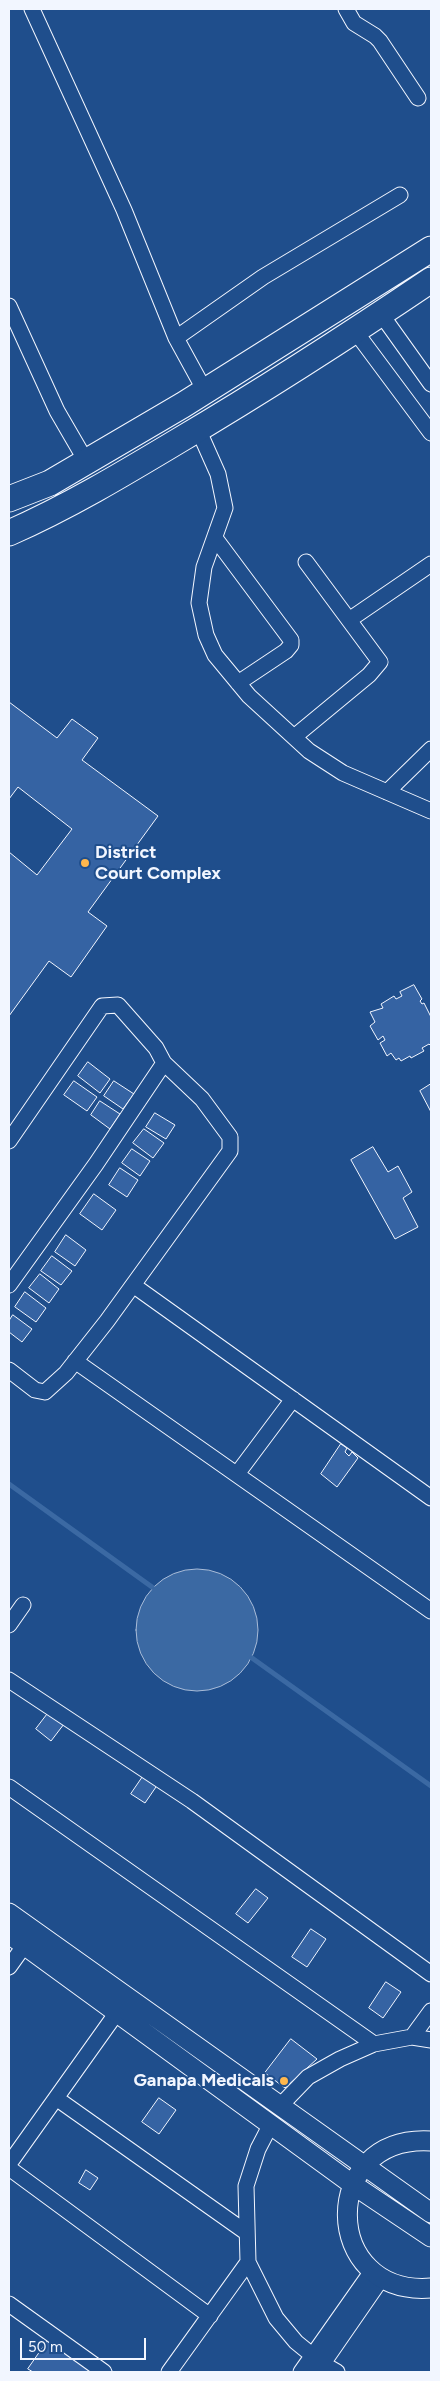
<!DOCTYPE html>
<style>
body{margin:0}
#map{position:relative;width:440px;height:2381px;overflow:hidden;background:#1f4e8c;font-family:Figtree,sans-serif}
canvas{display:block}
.frame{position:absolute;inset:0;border:10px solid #f2f6ff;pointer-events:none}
.scale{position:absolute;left:20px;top:2338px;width:126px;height:22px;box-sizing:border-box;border:2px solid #f2f6ff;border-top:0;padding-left:6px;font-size:15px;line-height:18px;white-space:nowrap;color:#f2f6ff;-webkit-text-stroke:4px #1f4e8c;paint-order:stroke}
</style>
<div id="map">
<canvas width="440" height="2381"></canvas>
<div class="frame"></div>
<div class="scale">50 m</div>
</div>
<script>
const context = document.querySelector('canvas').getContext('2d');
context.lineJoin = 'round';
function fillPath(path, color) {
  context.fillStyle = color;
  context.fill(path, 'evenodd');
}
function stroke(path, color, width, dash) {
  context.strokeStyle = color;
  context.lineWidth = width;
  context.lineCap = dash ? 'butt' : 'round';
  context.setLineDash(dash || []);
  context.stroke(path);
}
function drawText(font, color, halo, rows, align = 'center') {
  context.font = font + ' Figtree,sans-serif';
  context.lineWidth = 4;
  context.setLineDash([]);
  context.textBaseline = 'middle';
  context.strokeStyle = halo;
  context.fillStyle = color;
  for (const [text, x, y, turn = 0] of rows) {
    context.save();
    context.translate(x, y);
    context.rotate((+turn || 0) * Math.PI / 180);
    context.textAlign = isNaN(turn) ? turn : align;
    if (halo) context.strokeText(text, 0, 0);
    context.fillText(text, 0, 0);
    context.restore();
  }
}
const water = new Path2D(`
 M136 1630a61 61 0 1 1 122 0a61 61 0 1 1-122 0Z`);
fillPath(water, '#3b69a3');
stroke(water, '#a8bbd7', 1);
stroke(new Path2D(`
 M9,1484L152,1587
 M252,1658L431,1786`), '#3b69a3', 5);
const building = new Path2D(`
 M9,702L57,738L72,719L98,738L82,760L158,816L88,912L107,926L71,977L49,961L9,1016V852L37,875L72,829L18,787L9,799Z
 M414,985L422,999L420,1001L422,1004L424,1003L431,1017V1046L429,1044L422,1048L424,1051L411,1058L410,1056L401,1061L399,1058L396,1060L391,1053L387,1056L380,1043L385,1040L383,1036L378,1040L370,1026L375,1022L370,1012L383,1008L381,1004L394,996L396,999L402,996L400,992Z
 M88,1062L110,1079L100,1093L78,1076Z
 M74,1081L97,1097L87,1111L64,1095Z
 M114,1081L134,1094L123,1109L104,1096Z
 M431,1084V1112L420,1091Z
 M100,1101L120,1114L110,1129L91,1115Z
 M155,1113L175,1125L166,1139L146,1127Z
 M144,1129L164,1143L153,1158L133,1143Z
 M373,1147L388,1172L398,1166L412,1192L403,1198L418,1227L395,1239L351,1160Z
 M132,1149L150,1161L140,1176L122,1163Z
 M120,1168L138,1180L127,1197L109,1185Z
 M94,1194L116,1210L102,1230L80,1214Z
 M66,1235L86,1250L75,1266L55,1252Z
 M52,1256L72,1271L61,1285L41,1271Z
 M40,1274L59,1289L49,1303L29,1288Z
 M25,1292L46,1308L36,1322L15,1307Z
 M13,1315L32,1329L22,1342L9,1332V1321Z
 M341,1444L347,1448L345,1452L349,1456L352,1452L358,1458L337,1487L321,1474Z
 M49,1712L64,1724L51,1741L36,1729Z
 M144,1775L158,1784L145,1803L131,1794Z
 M256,1889L268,1898L248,1923L236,1914Z
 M311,1929L326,1939L307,1967L292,1957Z
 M386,1982L401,1992L383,2018L369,2008Z
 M291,2039L317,2059L285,2088L265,2073Z
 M159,2098L176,2110L159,2134L142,2122Z
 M86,2170L98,2178L90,2190L79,2183Z
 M49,2339L91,2372H33L28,2369Z`);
fillPath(building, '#3563a3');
stroke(building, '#f2f6ff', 1);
const minor = new Path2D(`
 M32,9L124,210L176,338L205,391
 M346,9L354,23L375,36L380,41L418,98
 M9,306L57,411L86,461
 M381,314L431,384
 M355,331L431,433
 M176,338L263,277L400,195
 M198,429L218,474L225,508L204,567L199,603L206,635L215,655L249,696L309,751L343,773L431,811
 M215,538L291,640V645L286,651L238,683
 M349,620L431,564
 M294,737L369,675L380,662L306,562
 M387,792L431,749
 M9,1141L102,1006L118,1005L156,1048L164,1063L96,1164L9,1285
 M133,1285L431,1498
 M75,1361L431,1611
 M9,1370L35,1390L45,1392L66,1373L107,1321L230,1151V1137L202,1099L164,1063
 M237,1474L293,1399
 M9,1625L23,1605
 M9,1680L192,1801L431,1974
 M9,1787L374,2044
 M9,1967L24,1946
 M412,2037L431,2011
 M56,2098L247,2233
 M280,2106L308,2077L340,2059L374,2044L412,2037L431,2040
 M271,2124L258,2149L246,2186L248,2262L276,2318L296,2342L323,2364L337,2372
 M9,2164L123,2004
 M9,2168L210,2316
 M9,2304L104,2372
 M169,2372L248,2262
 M301,2372L372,2271
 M317,2372L382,2278`);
const tertiary = new Path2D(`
 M9,1913L431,2213
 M9,1934L352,2184L431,2237
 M431,2141C318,2134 321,2297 431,2288`);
const trunk = new Path2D(`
 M9,499L50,483L183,405L431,249
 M9,533C68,507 123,474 178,441C264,390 348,336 431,280`);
stroke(minor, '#f2f6ff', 17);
stroke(tertiary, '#f2f6ff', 21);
stroke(trunk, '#f2f6ff', 27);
stroke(minor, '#1f4e8c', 15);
stroke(tertiary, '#1f4e8c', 19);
stroke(trunk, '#1f4e8c', 25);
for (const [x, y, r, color] of [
 [85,863,5,"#ffb74d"],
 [284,2081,5,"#ffb74d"]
]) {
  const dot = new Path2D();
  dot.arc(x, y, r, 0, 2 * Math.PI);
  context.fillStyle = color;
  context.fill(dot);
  stroke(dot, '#1f4e8c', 2);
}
drawText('bold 18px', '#f2f6ff', '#1f4e8c', [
 ["District",95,853],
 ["Court Complex",95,874],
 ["Ganapa Medicals",274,2081,"right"]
], 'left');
</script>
